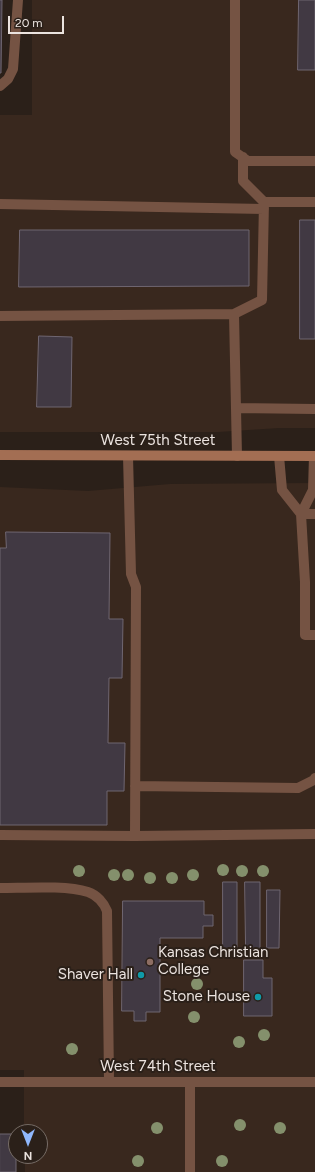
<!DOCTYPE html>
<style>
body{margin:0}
#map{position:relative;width:315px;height:1172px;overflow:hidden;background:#2b2019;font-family:Figtree,sans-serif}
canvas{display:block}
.north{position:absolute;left:8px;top:1124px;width:40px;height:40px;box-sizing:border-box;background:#2b2019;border:1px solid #786e68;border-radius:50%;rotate:180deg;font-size:11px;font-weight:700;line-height:16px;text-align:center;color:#ebe3df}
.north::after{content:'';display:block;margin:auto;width:14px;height:18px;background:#90b8fd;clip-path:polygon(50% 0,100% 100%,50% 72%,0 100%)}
.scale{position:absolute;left:8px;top:16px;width:56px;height:18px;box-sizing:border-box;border:2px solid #ebe3df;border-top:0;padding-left:5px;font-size:12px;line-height:14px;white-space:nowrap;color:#ebe3df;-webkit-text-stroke:3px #2b2019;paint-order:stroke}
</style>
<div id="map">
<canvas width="315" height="1172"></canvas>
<div class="north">N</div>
<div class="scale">20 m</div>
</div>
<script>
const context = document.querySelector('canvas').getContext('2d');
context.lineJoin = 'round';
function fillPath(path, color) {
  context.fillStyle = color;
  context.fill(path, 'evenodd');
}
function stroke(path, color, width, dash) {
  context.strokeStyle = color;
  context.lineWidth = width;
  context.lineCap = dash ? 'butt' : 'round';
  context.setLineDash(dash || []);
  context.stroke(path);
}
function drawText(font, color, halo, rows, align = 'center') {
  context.font = font + ' Figtree,sans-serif';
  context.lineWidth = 4;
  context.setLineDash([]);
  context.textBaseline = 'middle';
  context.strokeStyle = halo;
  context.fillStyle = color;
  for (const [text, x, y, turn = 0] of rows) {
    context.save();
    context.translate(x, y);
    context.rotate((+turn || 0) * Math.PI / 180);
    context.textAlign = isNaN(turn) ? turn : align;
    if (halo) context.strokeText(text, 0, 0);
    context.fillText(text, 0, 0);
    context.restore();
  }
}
fillPath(new Path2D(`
 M32,0H315V428H279L218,432H0V115H32Z
 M315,483V1172H25V1156H40V1132H24V1070H0V487L88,491L170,484Z`), '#39281e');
const building = new Path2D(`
 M0,0H2L1,73H0Z
 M299,0H315V70H298Z
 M300,220H315V339H300Z
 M20,230H249V286L19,287Z
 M39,336L72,337L71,407H37Z
 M6,532L110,533L109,619H123L122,678H109L108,743H125L124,791H107V825H0V548H6Z
 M223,882H237V949H223Z
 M245,882H260V949H246Z
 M267,890H280L279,948H267Z
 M123,901H204V915H213V926H203V938H160V1012H146V1021H134V1011H122Z
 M244,960H263V978H272V1016H244Z
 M0,1134H16V1172H0Z`);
fillPath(building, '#413943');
stroke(building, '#6f6671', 1);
stroke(new Path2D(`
 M235,0V152L248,161H315
 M0,86L8,79L13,69L18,0
 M243,157V181L264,202
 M0,204L264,209
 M234,314L237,456
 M0,316L234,314L262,300L264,202H315
 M236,408L315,409
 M128,456L131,574L136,587L135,836L315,834
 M279,456L282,490L301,514H315
 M314,456L313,490L301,514L305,582V635H315
 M135,786L298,788L314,780L315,778
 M0,835L135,836
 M0,888C24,888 66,885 88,892C97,895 104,903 107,911L109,1082
 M190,1172V1082`), '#755343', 10);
stroke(new Path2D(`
 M0,1082H315`), '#755343', 10);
stroke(new Path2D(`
 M0,455L315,456`), '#a36e53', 10);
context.fillStyle = '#84906c';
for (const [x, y] of [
 [223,870],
 [79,871],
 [242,871],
 [263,871],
 [114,875],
 [128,875],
 [193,875],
 [150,878],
 [172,878],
 [197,984],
 [194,1017],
 [264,1035],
 [239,1042],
 [72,1049],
 [240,1125],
 [157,1128],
 [280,1128],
 [138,1161],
 [222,1161]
]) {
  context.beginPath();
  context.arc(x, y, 6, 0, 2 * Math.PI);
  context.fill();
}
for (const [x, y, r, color] of [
 [150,962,4,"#8d6e63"],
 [141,975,4,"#0f9aa8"],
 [258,997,4,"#0f9aa8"]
]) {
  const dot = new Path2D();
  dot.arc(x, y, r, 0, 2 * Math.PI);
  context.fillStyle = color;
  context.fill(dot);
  stroke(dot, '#2b2019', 1.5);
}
drawText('15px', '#ebe3df', '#2b2019', [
 ["West 75th Street",158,441],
 ["West 74th Street",158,1067]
]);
drawText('15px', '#ebe3df', '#2b2019', [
 ["Kansas Christian",158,953,"left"],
 ["College",158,970,"left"],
 ["Shaver Hall",133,975],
 ["Stone House",250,997]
], 'right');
</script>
